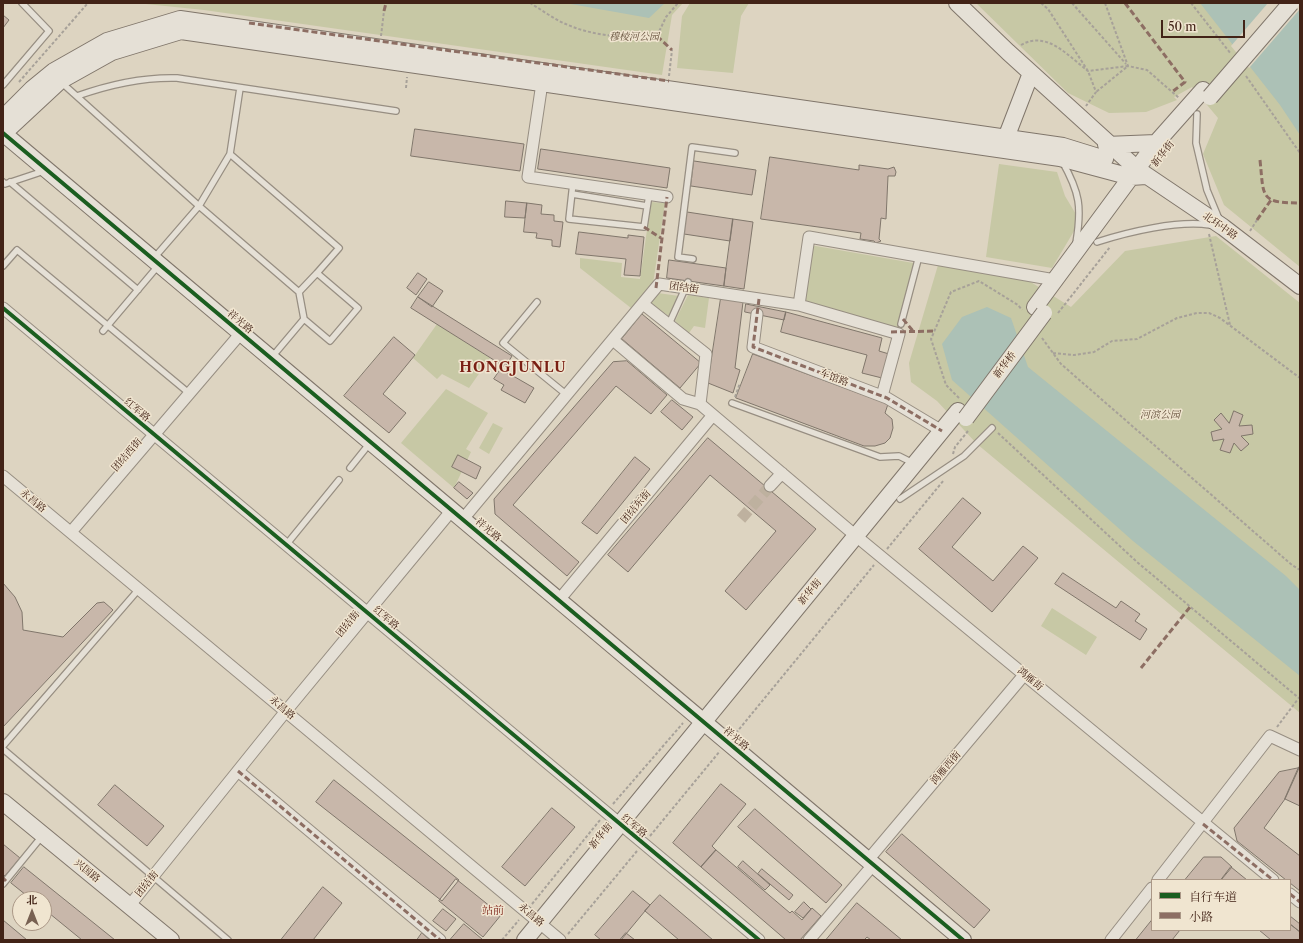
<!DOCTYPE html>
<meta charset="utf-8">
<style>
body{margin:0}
#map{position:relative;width:1303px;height:943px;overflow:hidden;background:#ddd4c1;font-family:"Libre Caslon Text","Noto Serif SC",serif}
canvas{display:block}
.frame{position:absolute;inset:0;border:4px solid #422317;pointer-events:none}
.legend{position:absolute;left:1151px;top:879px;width:140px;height:52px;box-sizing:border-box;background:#f0e5d0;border:1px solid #aa9786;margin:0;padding:5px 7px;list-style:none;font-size:12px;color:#422317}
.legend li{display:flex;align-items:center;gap:8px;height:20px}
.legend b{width:20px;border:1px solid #aa9786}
.north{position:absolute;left:12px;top:891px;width:40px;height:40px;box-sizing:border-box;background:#f0e5d0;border:1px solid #aa9786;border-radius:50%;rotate:0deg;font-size:11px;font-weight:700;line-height:16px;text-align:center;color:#422317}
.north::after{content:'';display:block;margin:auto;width:14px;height:18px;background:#786152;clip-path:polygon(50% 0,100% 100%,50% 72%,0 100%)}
.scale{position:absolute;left:1161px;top:20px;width:84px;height:18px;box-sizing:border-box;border:2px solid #422317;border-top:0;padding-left:5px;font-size:12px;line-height:14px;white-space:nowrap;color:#422317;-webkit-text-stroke:3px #f0e5d0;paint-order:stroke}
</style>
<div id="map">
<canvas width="1303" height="943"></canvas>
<div class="frame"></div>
<ul class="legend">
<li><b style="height:5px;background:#1b5e20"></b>自行车道</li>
<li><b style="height:5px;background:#8d6e63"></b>小路</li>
</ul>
<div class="north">北</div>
<div class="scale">50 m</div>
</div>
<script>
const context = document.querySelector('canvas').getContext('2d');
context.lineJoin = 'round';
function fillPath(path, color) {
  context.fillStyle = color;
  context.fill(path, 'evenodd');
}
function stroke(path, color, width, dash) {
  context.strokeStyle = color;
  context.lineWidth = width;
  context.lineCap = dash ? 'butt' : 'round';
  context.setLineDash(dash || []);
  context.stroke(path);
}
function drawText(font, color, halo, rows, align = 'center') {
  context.font = font + ' "Libre Caslon Text","Noto Serif SC",serif';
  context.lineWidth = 3;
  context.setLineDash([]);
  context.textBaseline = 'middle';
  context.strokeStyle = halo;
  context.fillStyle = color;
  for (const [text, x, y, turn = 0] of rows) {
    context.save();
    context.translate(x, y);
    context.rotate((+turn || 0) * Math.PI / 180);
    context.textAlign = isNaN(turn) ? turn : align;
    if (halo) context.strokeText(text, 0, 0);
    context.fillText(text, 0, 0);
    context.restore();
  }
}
fillPath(new Path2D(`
 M136,3H683L672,15L662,75L204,10Z
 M690,3H749L741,16L733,73L677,68L682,16Z
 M976,3H1300V267L1224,205L1203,154L1218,118L1192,87L1174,97L1177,100L1146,112L1109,113L1068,93Z
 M999,164L1057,172L1065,196L1080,221L1052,268L986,257Z
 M651,202L665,203L653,284L631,308L580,268V258L622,263L621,277L640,279Z
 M1216,236L1300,303V713L977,444L937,401L911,382L909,363L941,255L1029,281L1071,307L1125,251Z
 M810,245L919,264L902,329L803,302Z
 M658,293L679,296L669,316L650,303Z
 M688,295L709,298L705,328L694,326L689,333L675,321Z
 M437,324L490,358L469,388L442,374L437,379L413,358Z
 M446,389L488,413L466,449L471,452L454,488L401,443Z
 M493,423L503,428L489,454L479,448Z
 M1052,608L1097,637L1086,655L1041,626Z`), '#c7c8a5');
fillPath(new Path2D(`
 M565,3H665L649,18Z
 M1200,3H1300V135L1280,105Z
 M987,307L1011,318L1028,367L1286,576L1300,590V676L1133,541L952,380L942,344L962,317Z`), '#acc1b6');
fillPath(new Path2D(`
 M1268,3H1300V9L1249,68L1231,46Z`), '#ddd4c1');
const building = new Path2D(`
 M3,15L9,20L3,28Z
 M415,129L524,144L520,171L411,156Z
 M541,149L670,168L667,188L538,169Z
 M770,157L859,170V165L888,169L894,167L896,172L895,176H888L886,219L881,218L879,239L881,241L876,243L874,241L860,239L861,233L761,219Z
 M694,161L756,170L752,195L691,186Z
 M506,201L527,203L525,218L505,217Z
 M527,203L542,205L541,214L554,215V221L563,222L560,247L552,246V240L536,238L537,233L524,232Z
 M687,212L733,219L730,241L684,234Z
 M733,219L753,222L744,289L724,286Z
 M579,232L628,238V235L644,237L640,276L624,275L626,259L576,254Z
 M669,260L726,268L724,286L667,278Z
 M418,273L427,279L416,295L407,288Z
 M429,282L443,291L432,307L418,297Z
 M418,297L512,356L505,367L411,308Z
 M721,298L743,302L735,368L740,370L733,393L708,383Z
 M746,304L786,312L784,320L745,312Z
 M786,312L882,338L879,351L889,354L882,378L862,373L867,355L781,332Z
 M642,314L701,363L680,388L622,339Z
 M394,337L415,355L383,394L406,413L389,433L344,396Z
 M753,354L888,404L885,413L892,419L893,428L890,438L885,443L875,446H864L736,398Z
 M627,361L667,395L651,414L616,386L513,505L579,562L567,576L495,514L494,499L613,362Z
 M501,369L534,388L525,403L501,390L504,385L494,379Z
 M672,400L693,417L682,430L661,412Z
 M1234,411L1243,415L1239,426L1252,425L1253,434L1241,436L1249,444L1241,451L1234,443L1230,453L1220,450L1224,439L1213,441L1211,432L1222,429L1214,420L1221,413L1229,423Z
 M708,438L816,529L746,610L725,591L776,531L710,475L628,572L608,555Z
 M458,455L481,467L476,479L452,467Z
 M635,457L650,469L597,534L582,523Z
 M459,482L473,493L467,499L454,488Z
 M963,498L981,513L952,547L993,581L1023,546L1038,558L992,612L919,549Z
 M1063,573L1116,608L1121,601L1140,614L1135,621L1147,629L1140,640L1055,584Z
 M3,583L15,597L22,612L23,630L63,637L97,603L104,602L113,610L3,727Z
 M1299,767H1300V806L1285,799Z
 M1299,768L1285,799L1264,828L1300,856V891L1290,883V880H1286L1237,841L1234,828L1279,772Z
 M334,780L459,880L442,901L316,802Z
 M721,784L746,804L712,846L716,850L701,867L673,843Z
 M115,785L164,826L147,846L98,805Z
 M552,808L575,827L525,886L502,867Z
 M755,809L842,885L826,903L738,827Z
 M902,834L990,910L974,928L886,852Z
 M3,844L20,858L5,876L3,874Z
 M716,850L790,913L792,911L802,920L812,908L821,916L800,940H786L701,867Z
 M1204,857H1221L1232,867L1221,880H1185Z
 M743,861L770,885L765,890L738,867Z
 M24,867L115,940H82L44,909V899H31L11,883Z
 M1231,867L1247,880H1221Z
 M762,869L793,895L789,900L758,874Z
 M456,879L501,915L483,937L439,901Z
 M323,887L342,903L313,940H281Z
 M633,891L650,905L621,940H601L595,935Z
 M660,895L713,940H679L645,911Z
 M804,902L811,909L803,918L795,912Z
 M857,903L902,940H871L867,937L864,940H826Z
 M443,909L456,919L446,931L433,921Z
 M1290,916L1300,924V932L1290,924Z
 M3,920L27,940H3Z
 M1152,920V930H1180L1172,940H1136Z
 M464,924L482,939L481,940H450Z
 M1290,924L1300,932V940H1271L1259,930H1290Z
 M422,933L430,940H417Z
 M626,933L635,940H620Z`);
fillPath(building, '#c8b7aa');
stroke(building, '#80766b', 1);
stroke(new Path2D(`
 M741,519L770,486`), '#beb19f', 11, [11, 5.5]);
const lane = new Path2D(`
 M62,83L199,206L154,258
 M3,85L49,31L22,3
 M240,88L230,154L199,206L299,292L304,319L330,341L358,308L317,273L299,292
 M77,96C108,85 143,77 177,78L396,111
 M1197,114L1196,143L1207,190L1219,219
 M230,154L339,248L317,273
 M1062,161C1080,193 1082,207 1076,243
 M3,182L5,184L44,171
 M10,182L138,290
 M573,183L569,219L644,227L649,195
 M572,194L647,206
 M1097,242C1128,232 1178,220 1210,225
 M693,259L678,257L692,147L735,153
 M3,266L17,250L190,394
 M537,302L503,343L567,395
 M669,324L688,282
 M901,324L919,256
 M103,331L158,266
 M272,357L304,319
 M732,403L880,457L899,456L913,463
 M350,468L370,443
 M900,499L964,456L992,428
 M286,545L339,480
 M3,746L139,589
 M3,749L228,940
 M3,884L43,835`);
const street = new Path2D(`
 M542,83L528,177L667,197
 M643,304L706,354L700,404L856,536L1273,880
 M799,305L809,237L1055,280
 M3,308L759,940
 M757,314L753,347L887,398L942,431
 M613,340L683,399L700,404
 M3,476L560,940
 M770,486L782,473
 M463,519L659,284L799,305L899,334L882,396
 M71,532L241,333
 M559,600L713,415
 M238,771L440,940
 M868,860L1024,675
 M1158,880L1270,736L1300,750
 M1290,894L1300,902
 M130,905L286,711L452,510
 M809,940L873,865
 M1111,940L1152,888`);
const secondary = new Path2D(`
 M957,3L1008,52L1137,169L1223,227L1300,286
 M3,118L32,89L54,71L107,41L180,19L1063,146L1105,159
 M3,133L963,940
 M3,134L60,81L112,52L181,31L1060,158L1131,177L1146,176
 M1006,138L1031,73
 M1106,145L1156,143
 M1035,307L1156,143L1203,90
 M3,802L171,940
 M525,940L958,411`);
stroke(lane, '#978e82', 8);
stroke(street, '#978e82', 13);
stroke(secondary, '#80766b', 18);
stroke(new Path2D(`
 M530,3C542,10 555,20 568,25C597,37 626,38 657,36L666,17L678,3
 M1041,3L1048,9L1088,71L1096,92L1086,106
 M1072,3L1126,64
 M1105,3L1128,66L1147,70L1179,98
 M1191,3L1231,54
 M381,36L384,11
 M1021,45C1047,30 1068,56 1088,71L1128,66L1096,92
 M669,76L672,50
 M1246,76L1300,153
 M19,82L88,3
 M406,88L407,77
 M1250,231L1257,220
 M1209,234L1230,325
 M1058,313L1110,247
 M1042,338L1061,364L1292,565L1300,570
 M1053,353L1074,355L1094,352L1112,341L1137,339L1177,318L1197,313H1209L1220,318L1300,378
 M735,397L740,383
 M959,398L946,385L931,339L951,292L979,281L1018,305L1022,310
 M998,433L1137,562L1300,699
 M953,454L955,447L968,431
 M887,549L944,480
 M1277,727L1298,699
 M736,733L874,565
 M613,804L683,723
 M650,836L720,751
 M532,904L600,820
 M568,934L637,851
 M502,940L519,920`), '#a7a199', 2, [3, 2]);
stroke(lane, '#e5e0d6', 5.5);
stroke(street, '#e5e0d6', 11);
stroke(secondary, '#e5e0d6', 16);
const secondaryBridge = new Path2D(`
 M1210,97L1291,3
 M966,418L1044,313`);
stroke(secondaryBridge, '#80766b', 18, []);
stroke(secondaryBridge, '#e5e0d6', 16);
stroke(new Path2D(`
 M1125,3L1185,82L1172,92
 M384,11L386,3
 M249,23L669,81
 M657,36L672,50
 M1260,160C1264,197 1259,203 1300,203
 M1257,220L1271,200
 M644,227L661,238
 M656,288L667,197
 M759,299L753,347L887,398L942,431
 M903,319L913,331
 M891,332L935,331
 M1141,668L1190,607
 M238,771L440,940
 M1203,824L1273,880
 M3,878L6,881
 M1290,894L1300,902`), '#8d6e63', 3, [6, 3]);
stroke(new Path2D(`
 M3,133L963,940
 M3,308L759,940`), '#1b5e20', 4);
drawText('italic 10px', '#5f4a35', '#f0e5d0', [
 ["穆棱河公园",634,37],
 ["河滨公园",1160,415]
]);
drawText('10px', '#422317', '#f0e5d0', [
 ["新华街",1163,154,-52],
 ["北环中路",1220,226,35],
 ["团结街",684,288,8],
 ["祥光路",240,322,40],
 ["新华桥",1005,365,-53],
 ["车馆路",834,378,21],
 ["红军路",137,410,40],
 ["团结西街",127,455,-49],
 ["永昌路",33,501,39],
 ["团结东街",636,507,-50],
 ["祥光路",488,530,40],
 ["新华街",810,592,-51],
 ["红军路",386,618,40],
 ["团结街",348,624,-51],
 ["鸿雁街",1030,679,40],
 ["永昌路",282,708,40],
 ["祥光路",736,739,40],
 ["鸿雁西街",946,768,-50],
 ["红军路",634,826,40],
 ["新华街",601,836,-51],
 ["兴国路",87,871,39],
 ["团结街",147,884,-51],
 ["永昌路",531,915,40]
]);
drawText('11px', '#7a1f14', '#f0e5d0', [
 ["站前",493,911]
]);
context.letterSpacing = '1px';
drawText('bold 14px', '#7a1f14', '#f0e5d0', [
 ["HONGJUNLU",513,368]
]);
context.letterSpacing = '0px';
</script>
